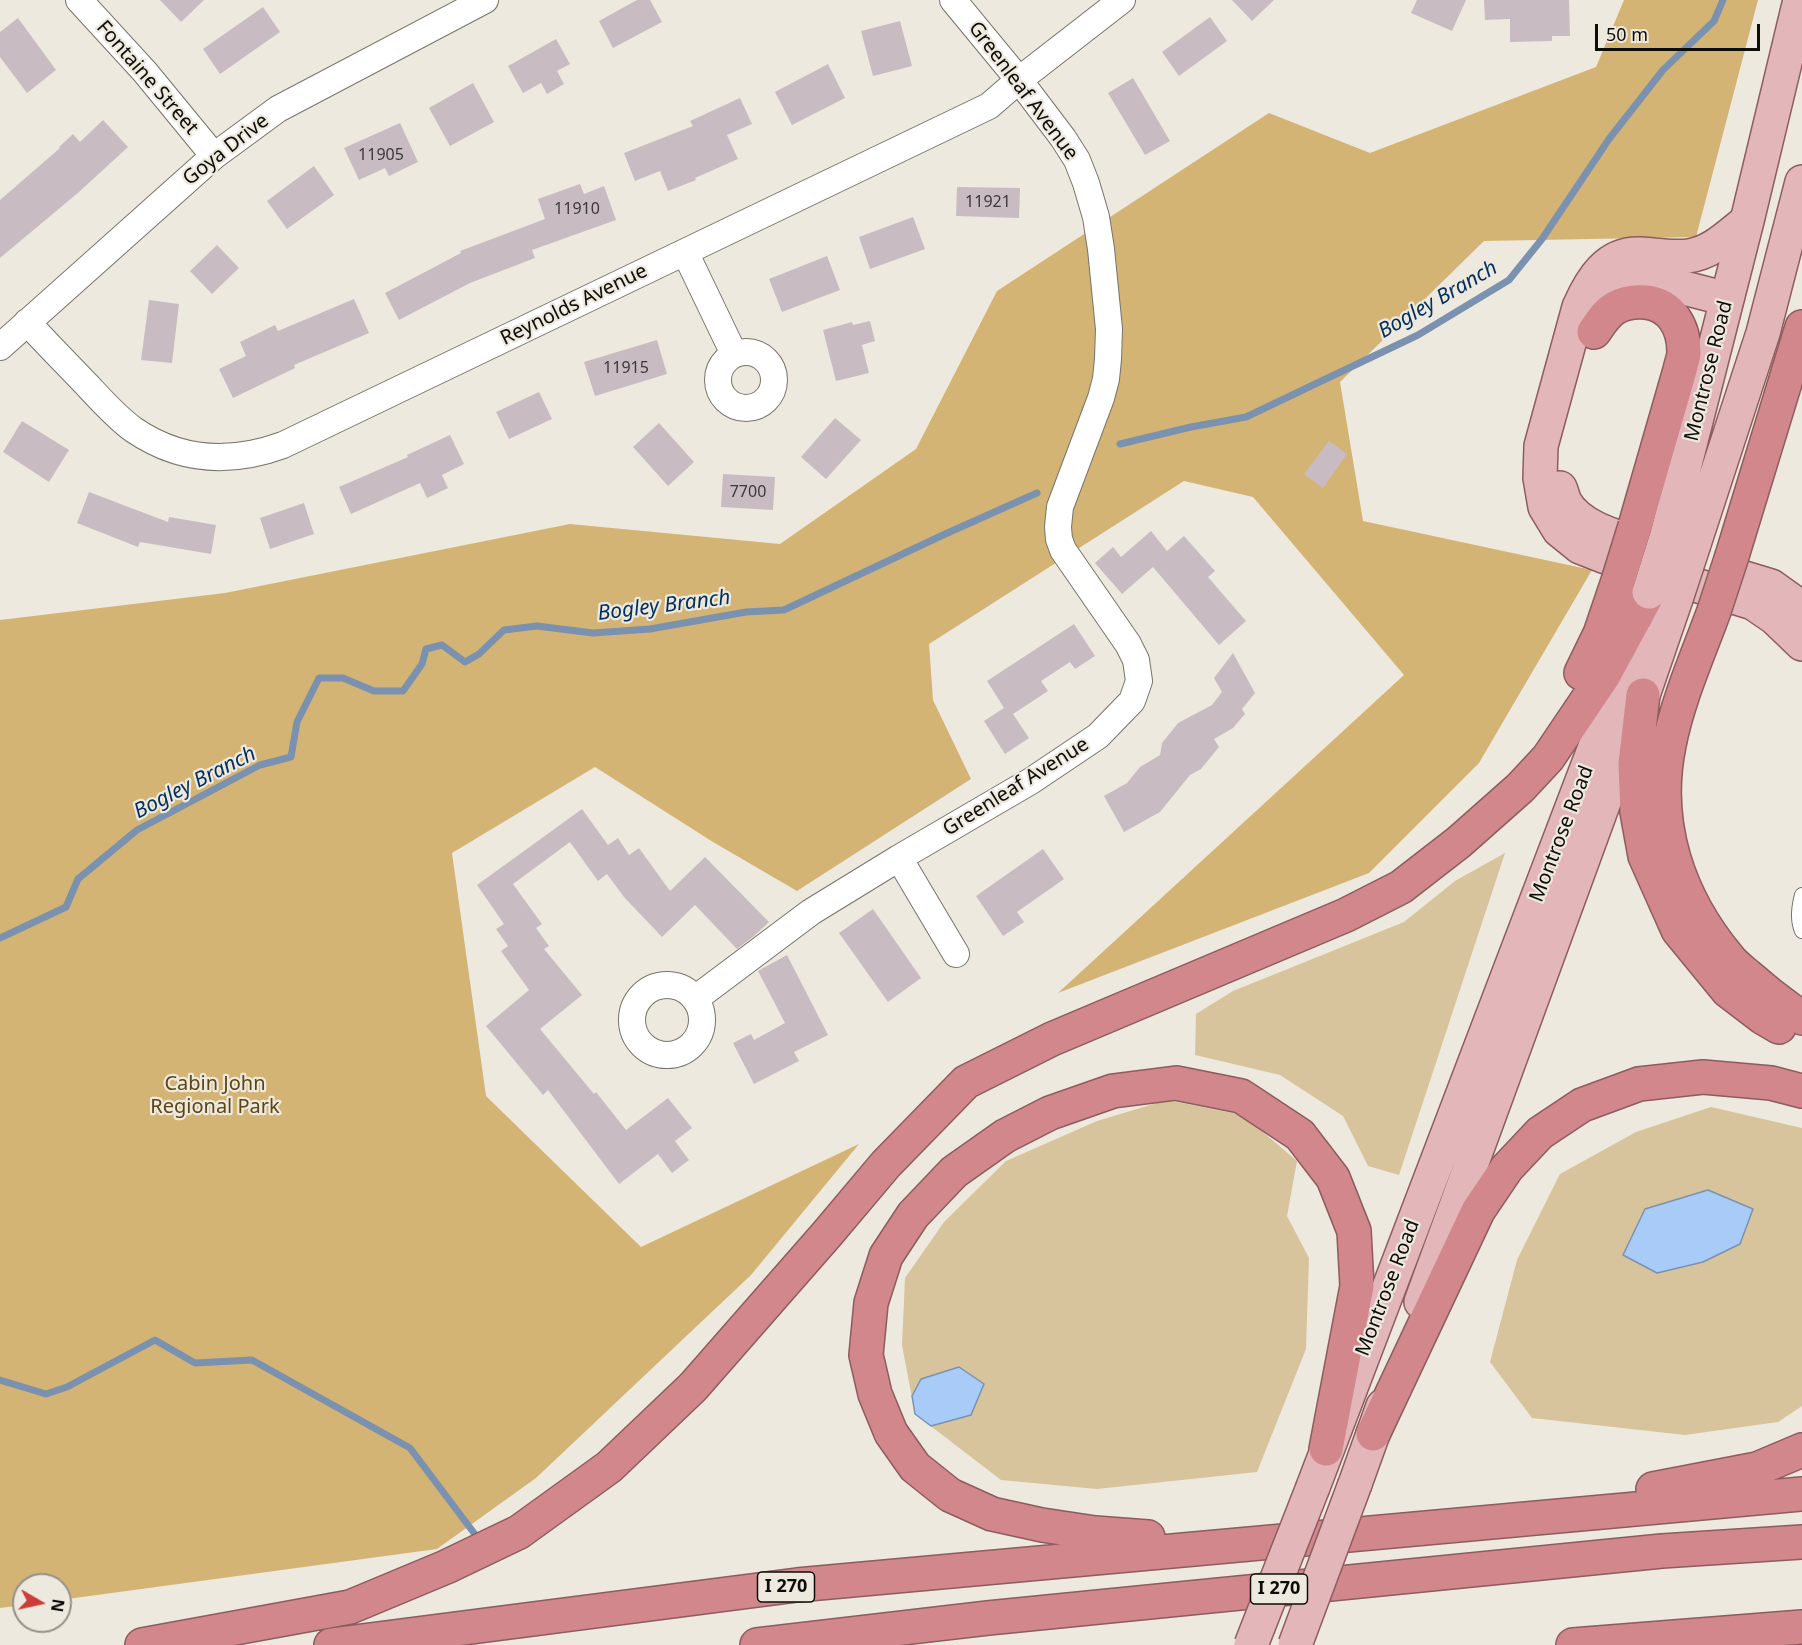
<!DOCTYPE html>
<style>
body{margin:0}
#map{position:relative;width:1802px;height:1645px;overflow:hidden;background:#eee9de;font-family:"Noto Sans",sans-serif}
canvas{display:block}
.north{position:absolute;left:12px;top:1573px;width:60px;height:60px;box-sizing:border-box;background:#eee9de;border:2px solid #949189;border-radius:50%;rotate:99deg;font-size:16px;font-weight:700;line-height:24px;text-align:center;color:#0e0c09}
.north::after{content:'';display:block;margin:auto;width:21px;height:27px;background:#cb3c3b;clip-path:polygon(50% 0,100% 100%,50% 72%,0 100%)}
.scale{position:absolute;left:1595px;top:24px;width:165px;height:27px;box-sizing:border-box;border:3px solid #0e0c09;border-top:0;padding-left:8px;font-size:18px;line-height:21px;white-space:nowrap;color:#0e0c09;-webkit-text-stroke:4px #eee9de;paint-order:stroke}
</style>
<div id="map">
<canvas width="1802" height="1645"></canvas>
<div class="north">N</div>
<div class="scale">50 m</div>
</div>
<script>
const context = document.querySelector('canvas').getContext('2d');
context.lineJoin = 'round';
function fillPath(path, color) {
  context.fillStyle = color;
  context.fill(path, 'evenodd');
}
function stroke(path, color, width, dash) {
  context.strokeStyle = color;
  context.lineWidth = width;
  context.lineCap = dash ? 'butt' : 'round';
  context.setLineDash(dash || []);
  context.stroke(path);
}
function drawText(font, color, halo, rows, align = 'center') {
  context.font = font + ' "Noto Sans",sans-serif';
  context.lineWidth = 4.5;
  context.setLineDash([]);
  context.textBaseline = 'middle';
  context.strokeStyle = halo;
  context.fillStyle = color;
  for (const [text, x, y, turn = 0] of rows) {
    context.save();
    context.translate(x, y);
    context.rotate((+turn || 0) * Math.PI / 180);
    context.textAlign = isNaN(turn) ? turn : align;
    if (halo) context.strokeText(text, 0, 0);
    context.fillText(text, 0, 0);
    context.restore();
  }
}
fillPath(new Path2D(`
 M1505,853L1399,1175L1368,1166L1343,1116L1280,1075L1195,1055L1196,1014L1233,991L1404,922L1455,881Z
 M1167,1100L1243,1115L1297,1161L1287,1216L1309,1258L1306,1349L1257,1472L1097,1489L1001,1480L915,1414L902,1345L905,1278L944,1222L1006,1161L1097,1121Z
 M1711,1107L1802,1128V1406L1778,1422L1685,1435L1532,1418L1490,1362L1517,1260L1560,1174L1636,1132Z`), '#d7c49d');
fillPath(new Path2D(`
 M1624,0H1758L1696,237L1484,241L1340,382L1363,521L1592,570L1479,763L1369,873L1058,993L1404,675L1253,497L1184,481L929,644L933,700L971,779L797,891L713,842L595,767L452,853L486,1096L641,1247L859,1144L751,1275L536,1478L437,1549L60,1600V1585H24V1605L0,1608V620L225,593L570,524L780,544L916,449L997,291L1269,113L1370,153L1596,67Z`), '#d4b474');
const water = new Path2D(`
 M1708,1190L1753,1209L1740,1244L1703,1262L1657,1273L1623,1255L1645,1209Z
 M959,1367L984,1384L971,1415L931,1426L915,1414L912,1396L921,1379Z`);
fillPath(water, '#a8cbf7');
stroke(water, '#7a92b0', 1.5);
stroke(new Path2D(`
 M1120,444L1191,427L1246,417L1418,335L1509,280L1542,239L1609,139L1663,70L1714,21L1723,0
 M0,938L66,907L78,879L137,830L260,765L291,757L297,722L319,678H343L374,691H403L422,664L426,649L442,645L465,662L479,654L504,630L537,626L593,633L650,629L746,612L784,610L943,535L1037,493
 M0,1380L46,1394L67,1387L155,1340L195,1363L252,1360L410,1448L477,1537`), '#7a92b0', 7);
fillPath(new Path2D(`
 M160,0H204L181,22Z
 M637,0H650L662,22L613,48L599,21Z
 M1232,0H1274L1252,21Z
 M1417,0H1466L1452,31L1411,13Z
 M1484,0H1569L1570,36H1552V41L1510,42V19L1485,20Z
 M263,7L280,32L220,74L203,49Z
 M1210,17L1227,41L1179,76L1162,52Z
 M18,18L56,70L27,93L0,57V32Z
 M900,21L912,66L873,76L861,31Z
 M556,39L570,64L557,71L564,84L547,94L541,83L523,93L508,66Z
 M828,64L845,98L792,125L775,92Z
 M1133,78L1170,141L1145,155L1108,93Z
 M473,83L494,122L450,146L429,108Z
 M740,98L752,124L727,135L738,159L695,178L696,180L668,191L660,171L635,181L624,153L693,126L690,121Z
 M103,120L128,147L79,192L0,258V200L60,148L59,147L73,134L80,142Z
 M400,123L418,162L389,176L385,168L359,180L344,148Z
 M314,166L334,195L287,229L267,201Z
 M580,184L584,194L604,186L616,220L532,250L535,258L470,283L399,320L385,293L461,253L460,251L545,219L538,199Z
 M957,187L1020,188L1019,218L956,216Z
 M913,217L925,249L870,269L859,237Z
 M217,245L239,268L212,294L190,271Z
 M827,256L840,290L782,312L769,279Z
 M354,299L369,333L294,365L295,368L233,398L219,369L246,356L240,342L275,325L278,331Z
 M149,300L179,304L172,363L141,360Z
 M870,321L875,341L862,345L869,373L836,381L823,330L852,322L853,325Z
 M657,340L667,374L595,396L584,362Z
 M539,392L552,419L509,439L496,412Z
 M835,418L861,440L826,479L801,457Z
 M22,421L69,450L49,482L3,452Z
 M659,423L694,462L668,486L633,447Z
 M450,435L464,464L442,475L448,488L427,498L420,483L351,514L339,487L408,457L407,455Z
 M1329,441L1347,454L1323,488L1304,474Z
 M723,474L775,477L773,510L721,507Z
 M89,492L168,522L169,517L216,525L211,554L140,542L138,547L77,523Z
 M304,503L314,534L270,549L260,518Z
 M1151,531L1167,551L1184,536L1215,571L1208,577L1246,621L1219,645L1153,567L1122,594L1095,563L1113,547L1121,557Z
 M1074,624L1095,656L1075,669L1070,662L1041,681L1048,691L1013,714L1029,738L1005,754L984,721L1004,708L987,681Z
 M1233,653L1255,693L1242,709L1245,714L1233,728L1214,739L1219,747L1201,769L1190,775L1160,812L1124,832L1104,796L1127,783L1140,767L1160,755L1162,743L1178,723L1212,705L1222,692L1214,678Z
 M582,809L608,845L618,838L629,855L639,848L670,891L705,857L769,922L754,936L737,949L695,905L662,937L624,897L607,874L598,881L570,842L513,884L542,924L536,928L549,946L544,949L582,995L540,1029L594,1094L596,1092L626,1130L668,1098L692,1128L675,1141L689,1160L672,1173L658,1154L619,1184L548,1090L543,1095L486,1026L529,990L501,951L508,946L496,929L504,924L477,885Z
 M1043,849L1064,879L1017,912L1024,922L1003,936L976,896Z
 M873,909L921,978L888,1002L839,933Z
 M787,955L828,1035L794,1052L799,1061L754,1084L733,1043L751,1034L754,1040L785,1023L758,971Z`), '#c8bcc2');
const service = new Path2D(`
 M1802,895C1799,907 1797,919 1802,931`);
const minor = new Path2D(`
 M79,0L145,72L214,156
 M685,252L734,354
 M27,322C47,344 68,365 88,386C102,401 117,418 134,430C181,462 231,464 283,445L989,106L1019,80L1122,0
 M0,347L214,156L278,109L485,0
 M718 380a28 28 0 1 1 56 0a28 28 0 1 1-56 0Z
 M899,858L956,954
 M632 1020a35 35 0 1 1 70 0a35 35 0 1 1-70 0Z
 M695,999L811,912L899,858L1031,781L1098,736L1132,701L1139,681L1136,660L1128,644L1063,550L1059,539L1058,527L1060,507L1101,398L1106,379L1108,359L1109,329L1101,249L1096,217L1086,183L1077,160L1063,138L1019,80L953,0`);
const primary = new Path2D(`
 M1747,221C1729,235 1712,253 1688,256C1672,258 1657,255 1641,254C1607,252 1591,280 1579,307L1541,446L1540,478L1545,507L1559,530L1580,547L1603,556L1753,603L1775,618L1802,644
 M1595,328L1607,297L1623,282L1637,278L1657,281L1727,299
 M1560,488C1562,492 1563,498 1565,502C1581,531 1627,539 1656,549
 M1667,535L1747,221L1800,0
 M1694,544L1763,333L1802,182
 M1728,573L1771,586L1792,601L1802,612
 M1421,1302L1643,695L1676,599
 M1355,1484L1383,1406
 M1313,1487L1619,684L1635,636`);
const motorway = new Path2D(`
 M1594,332C1600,324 1605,314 1615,308C1625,302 1635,301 1646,302C1672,305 1684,328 1684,352C1684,358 1681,364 1680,370L1635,526
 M1732,556L1802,327
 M1714,611C1698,655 1678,699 1669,745C1653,823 1678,897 1728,957C1733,964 1741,970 1748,976C1765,991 1783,1005 1802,1018
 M1581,673L1600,634L1618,581
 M1643,695L1635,764L1637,812L1645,856L1678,930L1728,991L1762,1017L1779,1027
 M1373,1434L1478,1211L1507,1168L1540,1133L1582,1105L1639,1084L1703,1077L1771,1083L1802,1091
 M1653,1489L1757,1469L1802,1450
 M1148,1537L1095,1533L1042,1525L992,1514L950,1495L915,1467L891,1433L875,1394L866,1355L871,1303L886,1256L913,1215L954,1172L1005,1136L1050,1113L1113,1091L1176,1083L1241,1096L1300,1135L1333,1178L1354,1231L1357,1286L1326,1449
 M142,1645L350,1607L446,1567L519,1532L609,1467L693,1387L827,1234L886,1164L966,1082L1052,1039L1346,915L1401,887L1459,842L1520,788L1548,758L1604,675L1649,592
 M331,1645L797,1585L1802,1494
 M757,1645L988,1618L1662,1551L1802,1542
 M1573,1645L1802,1627`);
stroke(service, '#78746a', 16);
stroke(minor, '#78746a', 28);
stroke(primary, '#8d5c5e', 36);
stroke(motorway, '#8d5c5e', 36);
stroke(service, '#fff', 14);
stroke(minor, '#fff', 26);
stroke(primary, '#e3b7ba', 33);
stroke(motorway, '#d1878c', 33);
const primaryBridge = new Path2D(`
 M1649,592L1667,535
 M1676,599L1694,544
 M1251,1645L1313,1487
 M1295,1645L1355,1484`);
const motorwayBridge = new Path2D(`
 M1618,581L1635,526
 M1714,611L1732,556`);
stroke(primaryBridge, '#8d5c5e', 36, []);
stroke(motorwayBridge, '#8d5c5e', 36, []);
stroke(primaryBridge, '#e3b7ba', 33);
stroke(motorwayBridge, '#d1878c', 33);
drawText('16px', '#3c3837', null, [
 ["11905",381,155],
 ["11921",988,202],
 ["11910",577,209],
 ["11915",626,368],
 ["7700",748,492]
]);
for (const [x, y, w] of [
 [786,1587,57],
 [1279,1589,57]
]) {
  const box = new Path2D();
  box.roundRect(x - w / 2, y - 15, w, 30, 4.5);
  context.fillStyle = '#eee9de';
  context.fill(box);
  stroke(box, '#0e0c09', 1.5);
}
drawText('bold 18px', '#0e0c09', null, [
 ["I 270",786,1587],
 ["I 270",1279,1589]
]);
drawText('20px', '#0e0c09', '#eee9de', [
 ["Fontaine Street",147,78,49],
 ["Greenleaf Avenue",1023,91,53],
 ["Goya Drive",226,150,-38],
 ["Reynolds Avenue",574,305,-26],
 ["Montrose Road",1709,371,-76],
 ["Greenleaf Avenue",1016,787,-32],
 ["Montrose Road",1562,834,-69],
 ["Montrose Road",1388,1288,-69]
]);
drawText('20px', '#5b4512', '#eee9de', [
 ["Cabin John",215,1084],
 ["Regional Park",215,1107]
]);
drawText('italic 21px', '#012f5e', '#eee9de', [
 ["Bogley Branch",1438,300,-30],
 ["Bogley Branch",664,606,-7],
 ["Bogley Branch",195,783,-27]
]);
</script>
